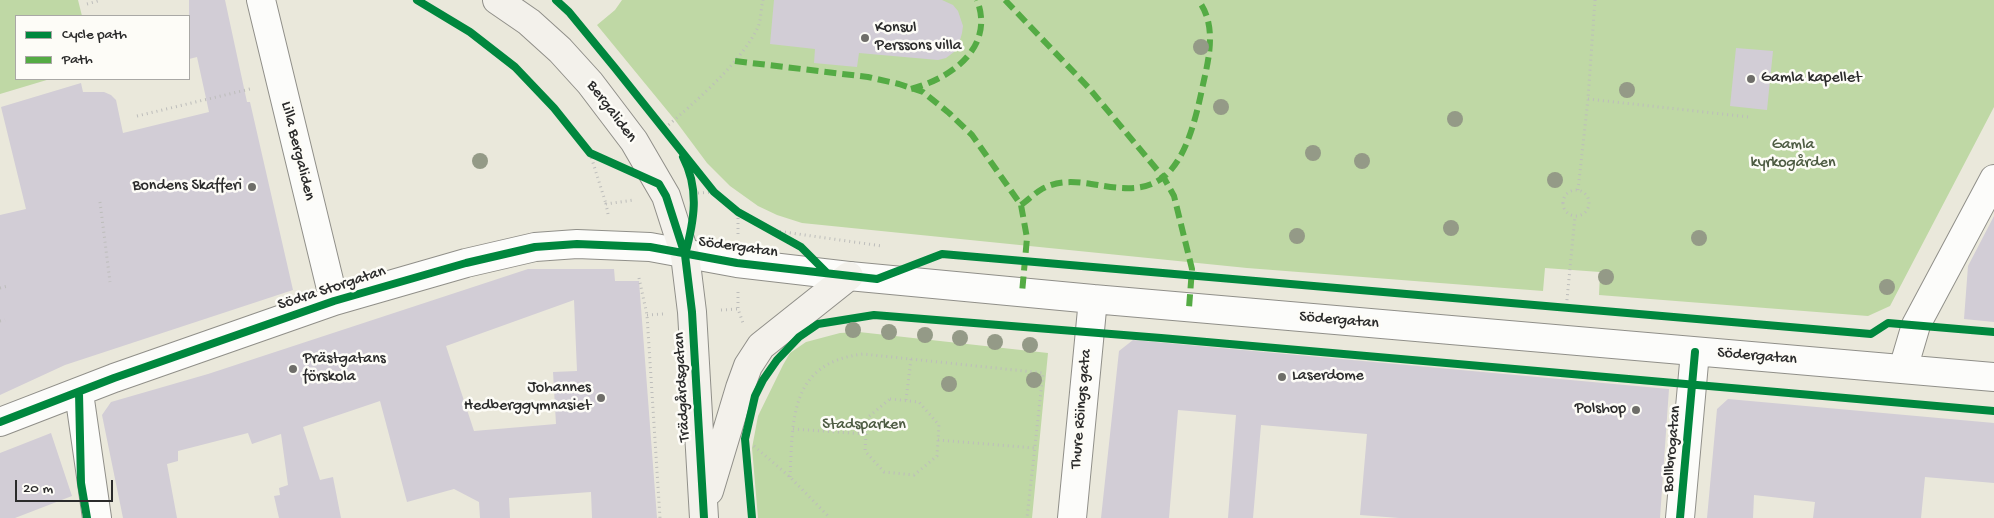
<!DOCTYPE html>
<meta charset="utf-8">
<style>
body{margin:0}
#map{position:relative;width:1994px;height:518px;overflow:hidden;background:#eae8db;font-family:"Gochi Hand",sans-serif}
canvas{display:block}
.legend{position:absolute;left:15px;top:15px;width:175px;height:65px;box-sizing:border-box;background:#fdfcf7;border:1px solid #a9a8a5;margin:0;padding:6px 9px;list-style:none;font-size:15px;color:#2b2b2b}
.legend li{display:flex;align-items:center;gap:10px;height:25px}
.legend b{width:25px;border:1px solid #a9a8a5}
.scale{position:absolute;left:15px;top:480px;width:98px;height:22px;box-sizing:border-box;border:2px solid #2b2b2b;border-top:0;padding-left:6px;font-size:15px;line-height:18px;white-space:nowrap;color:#2b2b2b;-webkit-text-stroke:4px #fdfcf7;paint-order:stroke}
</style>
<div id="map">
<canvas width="1994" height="518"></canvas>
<ul class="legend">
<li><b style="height:6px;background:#00873e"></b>Cycle path</li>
<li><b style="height:6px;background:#54ab44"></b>Path</li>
</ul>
<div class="scale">20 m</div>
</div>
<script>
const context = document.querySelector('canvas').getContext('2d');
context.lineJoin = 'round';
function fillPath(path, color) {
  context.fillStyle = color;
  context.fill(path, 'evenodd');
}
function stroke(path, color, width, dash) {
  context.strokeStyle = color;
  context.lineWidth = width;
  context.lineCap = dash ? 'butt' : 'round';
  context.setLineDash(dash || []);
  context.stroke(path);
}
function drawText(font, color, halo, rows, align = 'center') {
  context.font = font + ' "Gochi Hand",sans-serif';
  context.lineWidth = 5;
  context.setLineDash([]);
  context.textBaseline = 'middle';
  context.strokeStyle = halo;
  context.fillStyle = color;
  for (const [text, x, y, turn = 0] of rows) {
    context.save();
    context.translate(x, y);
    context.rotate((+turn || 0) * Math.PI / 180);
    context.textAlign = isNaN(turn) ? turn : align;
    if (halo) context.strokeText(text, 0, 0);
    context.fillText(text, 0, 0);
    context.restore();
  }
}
fillPath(new Path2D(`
 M0,0H78L82,16H16V79H50L0,94Z
 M622,0H1994V107L1890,306L1868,316L1599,295L1600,272L1545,268L1543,291L1247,268L802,223L777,215L758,206L730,186L707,163L675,120L597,25L615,10Z
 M859,332L1048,353L1032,518H758L752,448L758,416L783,365L790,353L806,342L840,333Z`), '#bfd8a5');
fillPath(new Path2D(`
 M189,0H225L247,102H250L293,290L65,365L0,395V215L26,209L1,107L81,83L83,92H104L111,95L116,100L123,133L209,112L197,57L189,59Z
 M774,0H942L953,5L958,11L963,26L962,33L959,44L954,52L946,58L938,60L859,53L857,67L814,63L815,49L770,44Z
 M1736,48L1773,51L1767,110L1730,106Z
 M1994,216V322L1964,319L1968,266Z
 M528,269H614L615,281H639L657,518H592L591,492L509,498L510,518H480L479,502L454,489L407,502L380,401L303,427L320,480L333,477L341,518H279L274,496L280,495L279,488L288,485L281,434L252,444L248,433L178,451V461L167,464L177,518H123L102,415L111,402L208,374ZM574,300L577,371L553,372L556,424L474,431L446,346Z
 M1133,340L1669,389L1660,518H1399L1360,515L1367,434L1261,425L1253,518H1228L1236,415L1178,410L1169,518H1101L1119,351Z
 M1728,399L1994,423V483L1925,477L1921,518H1813L1815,502L1754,495L1753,518H1707L1717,409Z
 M51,433L72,496L15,518H0V453Z`), '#d2cdd6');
const street = new Path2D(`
 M261,0L334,301
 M1903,369L1916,325L1994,179
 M79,393L97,518
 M0,422L114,378L334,301L466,263L535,247L577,244L650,247L737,263L849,276L1093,299L1994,377
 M1072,518L1093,299
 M1680,518L1695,352`);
const secondary = new Path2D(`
 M497,0L529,22L560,50L590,83L634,141L666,196L685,255L692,312L704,518
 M709,491L740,388L748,366L761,346L849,276`);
stroke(street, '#908f89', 30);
stroke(secondary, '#908f89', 30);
stroke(new Path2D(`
 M87,4L101,0
 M1588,99L1749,117
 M137,116L250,89
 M665,128C695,102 741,63 758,27C761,19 761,8 763,0
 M590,153L606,204
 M1578,190L1588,99L1595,0
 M1563 203a13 13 0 1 1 26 0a13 13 0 1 1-26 0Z
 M698,193L714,192
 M100,202L110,282
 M608,214L606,204L634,200
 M770,230L882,246
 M738,234V212
 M639,278L647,315L660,518
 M0,288L8,286
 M738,292V309L743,323
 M721,310L738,309
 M1566,310L1575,216
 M647,315L663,314
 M0,321L5,320
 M890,399L919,402L939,425L937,456L914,475L884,472L865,451L867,418Z
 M906,400L911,359
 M793,429L866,434
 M938,440L1035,448
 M754,446L790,477L830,518
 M790,477C793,419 789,363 863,354L1043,373L1027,518`), '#bdbdbb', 3, [1, 4]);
stroke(street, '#fcfcfa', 28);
stroke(secondary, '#f3f1eb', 28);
stroke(new Path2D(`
 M1005,0L1088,87L1164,178L1174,196L1192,269L1189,308
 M735,61L868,77L899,84L923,92L949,113L972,135L1021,205L1027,238L1022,293
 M911,89C952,78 995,47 977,0
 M1021,205C1028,200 1035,193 1042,189C1060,179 1079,182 1098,185C1116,188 1138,191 1154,183C1187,168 1197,112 1204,80C1210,54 1216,23 1198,0`), '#54ab44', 6, [12, 6]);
stroke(new Path2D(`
 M417,0L470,32L515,67L554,108L590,153L659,184L666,196L685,255L692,312L704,518
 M556,0L569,12L615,68L714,192L738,212L801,247L827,273
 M683,157C700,190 694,221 685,255
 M79,393L81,483L87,518
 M0,422L114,378L334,301L466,263L535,247L577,244L650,247L737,263L877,279L942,254L1871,334L1888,323L1994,332
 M752,518L745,439L755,396L763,380L777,360L799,337L818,324L874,315L1161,338L1994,411
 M1680,518L1695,352`), '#00873e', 8);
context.fillStyle = '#949a87';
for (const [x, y] of [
 [1201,47],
 [1627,90],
 [1221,107],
 [1455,119],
 [1313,153],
 [480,161],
 [1362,161],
 [1555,180],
 [1451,228],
 [1297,236],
 [1699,238],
 [1606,277],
 [1887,287],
 [853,330],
 [889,332],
 [925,335],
 [960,338],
 [995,342],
 [1030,345],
 [1034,380],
 [949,384]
]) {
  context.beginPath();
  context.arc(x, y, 8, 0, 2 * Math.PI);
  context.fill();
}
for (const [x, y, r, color] of [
 [865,38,5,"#6e6d69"],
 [1751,79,5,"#6e6d69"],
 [252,187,5,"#6e6d69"],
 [293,369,5,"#6e6d69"],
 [1282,377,5,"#6e6d69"],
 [601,398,5,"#6e6d69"],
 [1636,410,5,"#6e6d69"]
]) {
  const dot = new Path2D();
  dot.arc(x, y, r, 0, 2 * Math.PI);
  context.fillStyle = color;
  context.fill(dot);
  stroke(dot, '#fdfcf7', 2);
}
drawText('16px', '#2b2b2b', '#fdfcf7', [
 ["Konsul",875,29],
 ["Perssons villa",875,47],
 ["Gamla kapellet",1761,79],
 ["Bondens Skafferi",242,187,"right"],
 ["Prästgatans",303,360],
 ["förskola",303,378],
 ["Laserdome",1292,377],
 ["Johannes",591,389,"right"],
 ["Hedberggymnasiet",591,407,"right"],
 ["Polshop",1626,410,"right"]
], 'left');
drawText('16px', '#2b2b2b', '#fdfcf7', [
 ["Bergaliden",611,112,53],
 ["Lilla Bergaliden",297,151,76],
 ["Södergatan",738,248,8],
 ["Södra Storgatan",332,289,-18],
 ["Södergatan",1339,321,5],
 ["Södergatan",1757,357,5],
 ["Trädgårdsgatan",683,387,-93],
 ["Thure Röings gata",1082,409,-85],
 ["Bollbrogatan",1673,449,-85]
]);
drawText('16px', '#4d5b42', '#fdfcf7', [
 ["Gamla",1793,146],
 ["kyrkogården",1793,164],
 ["Stadsparken",864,426]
]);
</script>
